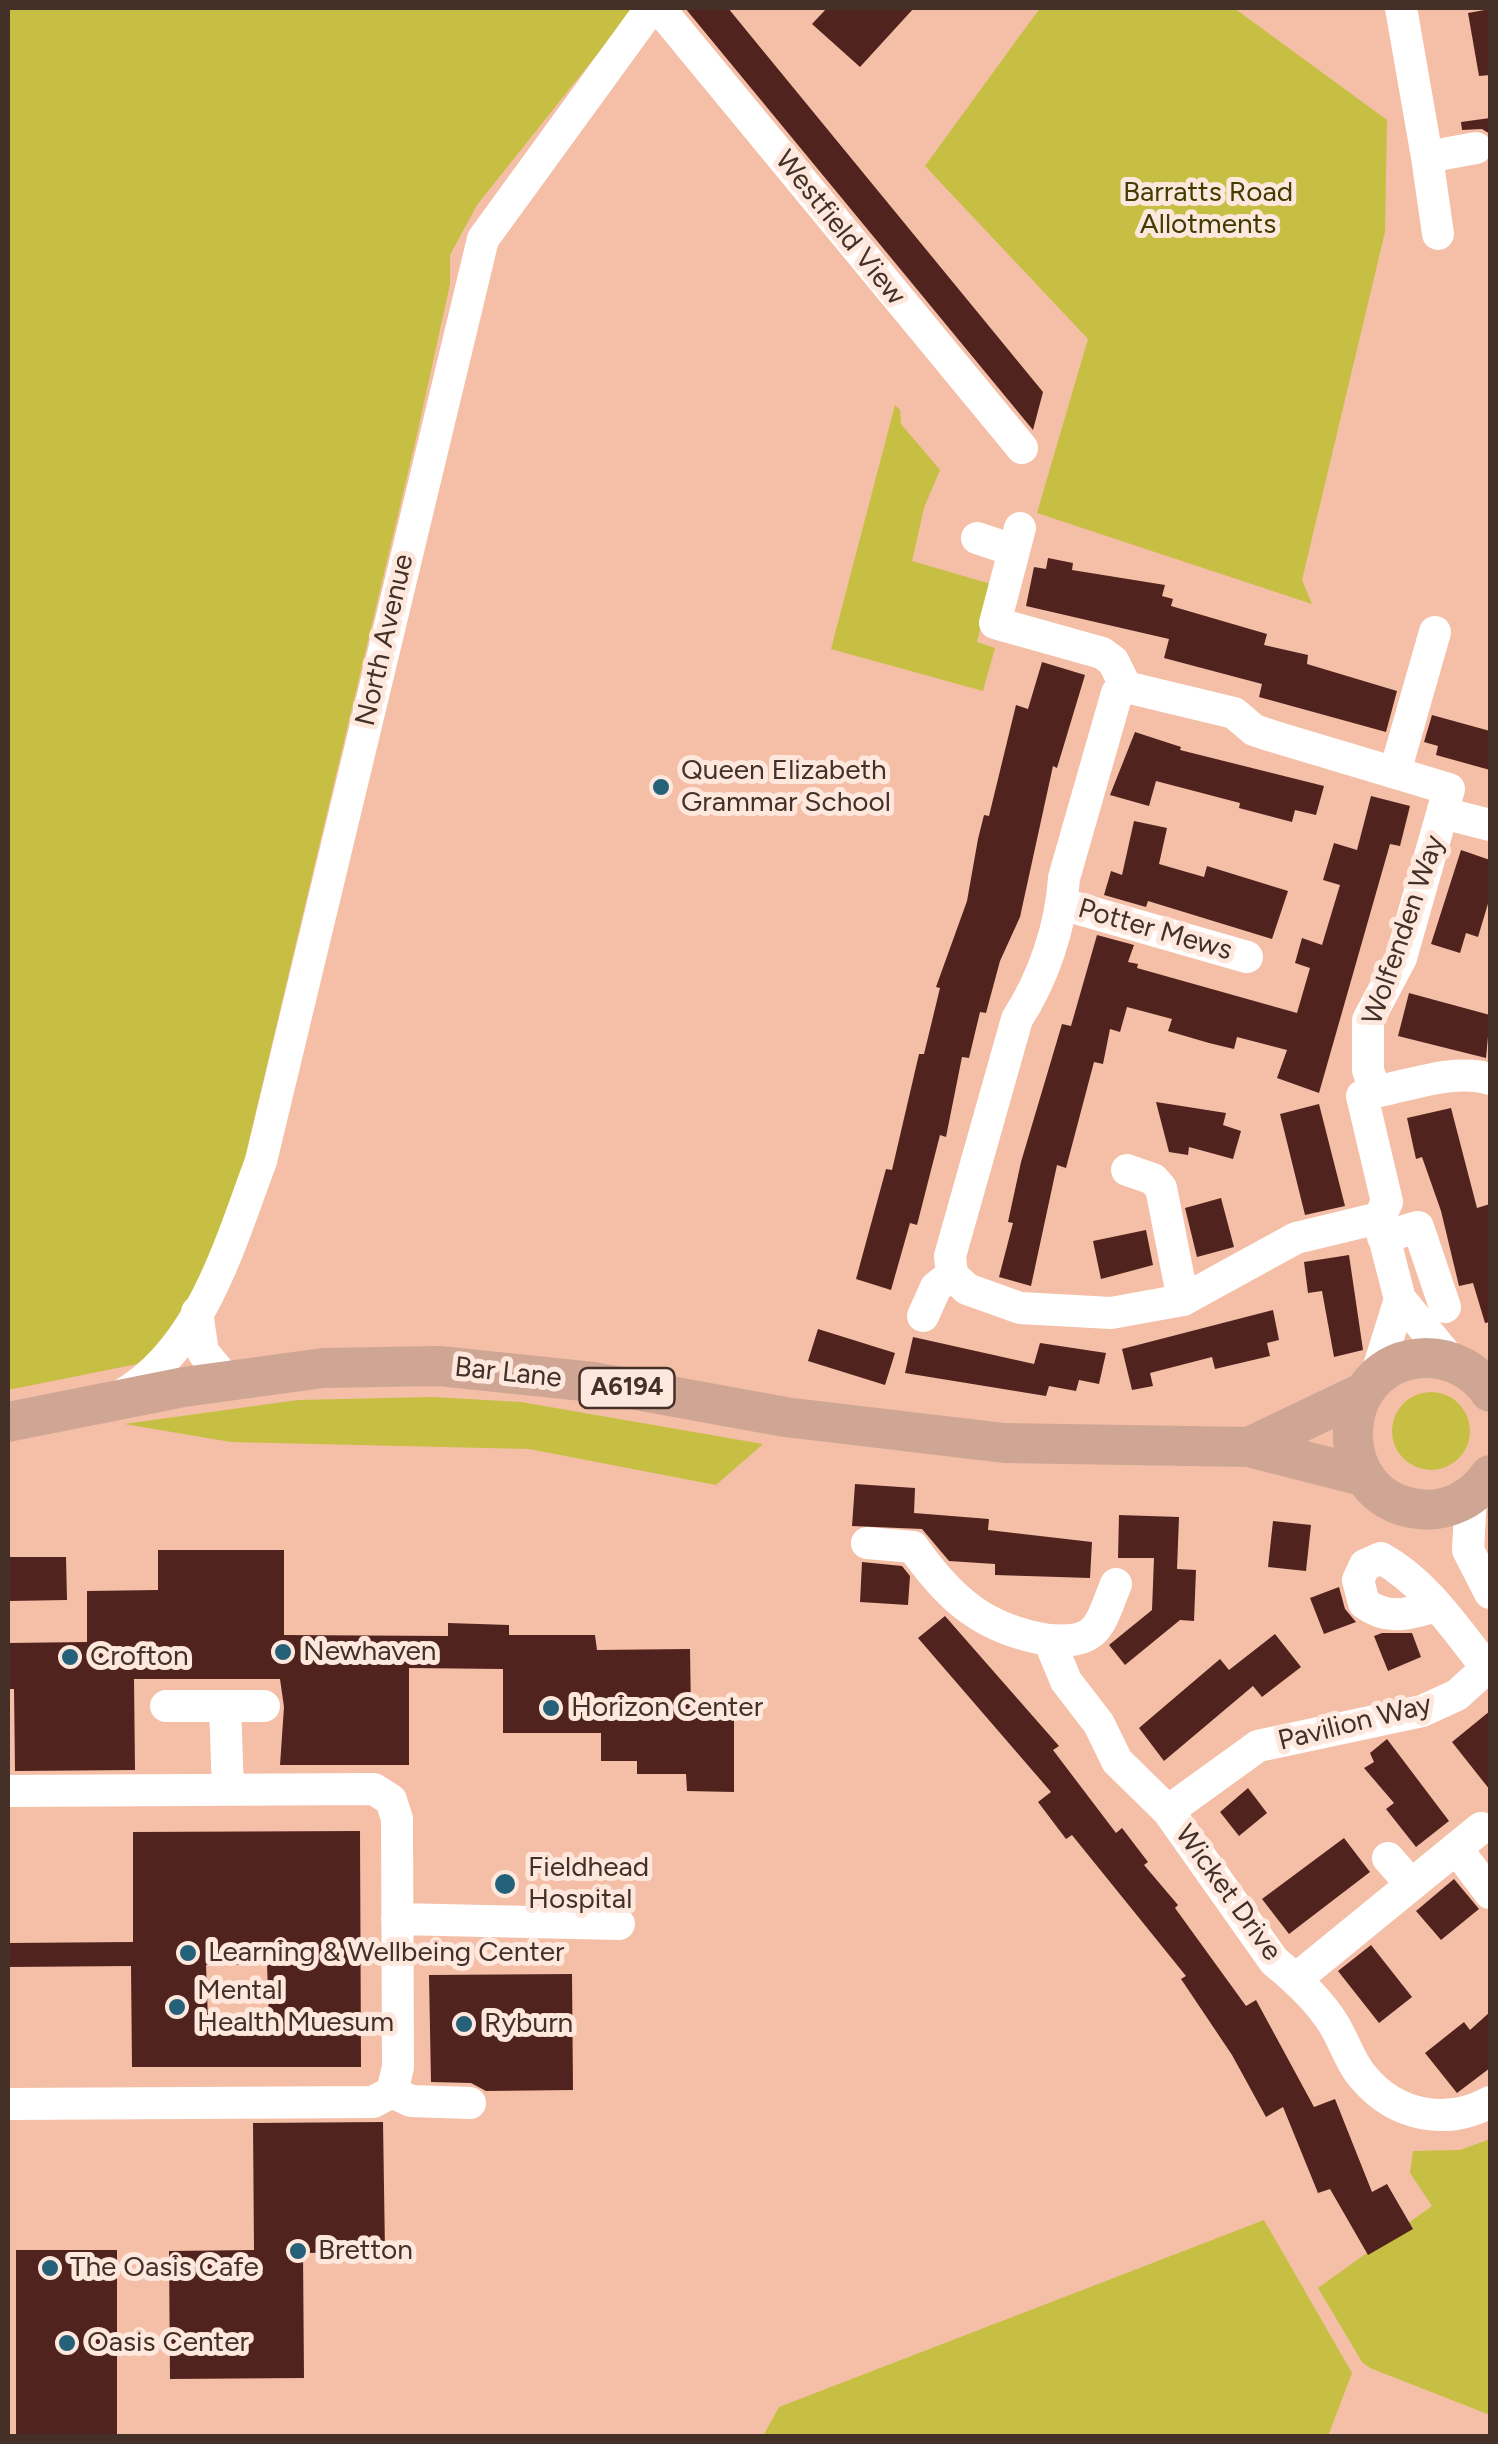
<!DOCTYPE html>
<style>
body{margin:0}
#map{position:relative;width:1498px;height:2444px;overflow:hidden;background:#f4bfa6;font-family:Figtree,sans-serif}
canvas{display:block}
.frame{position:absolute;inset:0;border:10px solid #453027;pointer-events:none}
</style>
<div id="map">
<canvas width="1498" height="2444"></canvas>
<div class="frame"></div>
</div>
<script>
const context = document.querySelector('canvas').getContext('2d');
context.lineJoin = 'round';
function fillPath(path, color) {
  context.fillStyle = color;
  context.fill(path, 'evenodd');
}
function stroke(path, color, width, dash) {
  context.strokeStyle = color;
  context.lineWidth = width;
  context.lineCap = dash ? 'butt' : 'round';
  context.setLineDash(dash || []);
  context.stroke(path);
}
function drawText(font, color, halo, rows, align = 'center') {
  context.font = font + ' Figtree,sans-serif';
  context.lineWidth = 10;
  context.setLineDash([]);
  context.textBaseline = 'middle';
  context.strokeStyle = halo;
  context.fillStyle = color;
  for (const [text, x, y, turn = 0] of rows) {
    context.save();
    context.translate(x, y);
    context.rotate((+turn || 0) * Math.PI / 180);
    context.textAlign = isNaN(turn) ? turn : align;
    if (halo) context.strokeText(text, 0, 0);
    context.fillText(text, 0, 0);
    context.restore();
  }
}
fillPath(new Path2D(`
 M8,8H634L477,205L450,255V284L416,439L236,1195L201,1284L147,1362L8,1390Z
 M1040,8H1234L1387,120L1385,232L1302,580L1312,604L1037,513L1088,339L925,166Z
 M895,405L900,410L901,424L940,470L924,508L912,561L991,584L977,642L995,648L983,691L831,649Z
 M1392 1431a39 39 0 1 1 78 0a39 39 0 1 1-78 0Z
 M433,1397L521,1402L763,1444L716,1485L529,1449L231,1442L124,1424L298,1400Z
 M1490,2139V2415L1370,2368L1362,2362L1318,2288L1432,2206L1410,2173L1413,2151L1460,2150Z
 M1264,2220L1352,2373L1328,2436H763L779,2407Z`), '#c6bf43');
fillPath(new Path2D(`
 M685,8H728L755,41L1043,392L1033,430Z
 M827,8H914L860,67L812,24Z
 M1490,9V75L1479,76L1468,13Z
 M1490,118V134L1482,129L1462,130L1461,122Z
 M1048,558L1073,563L1072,570L1165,585L1162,596L1173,599L1171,606L1267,634L1264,645L1308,655L1307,664L1397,691L1386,732L1259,697L1262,684L1164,658L1169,639L1026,606L1034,567L1046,569Z
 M1042,662L1085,675L1057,768L1053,766L1020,917L1000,961L986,1013L980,1012L969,1058L962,1057L946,1137L940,1135L917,1225L910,1223L891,1290L856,1279L886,1169L892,1170L919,1054H924L940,988L936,987L967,901L978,839L984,815L989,816L1016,705L1028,709Z
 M1432,715L1490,731V770L1436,755L1438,746L1424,742Z
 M1135,732L1181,747L1180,750L1324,786L1316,815L1295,810L1292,822L1239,808L1240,803L1156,781L1149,806L1110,795Z
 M1371,796L1410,806L1400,846L1390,844L1319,1093L1277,1078L1287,1050L1237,1037L1234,1049L1209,1043L1168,1031L1172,1019L1127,1007L1120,1032L1110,1029L1103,1064L1094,1062L1066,1168L1057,1165L1031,1286L999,1277L1013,1223L1008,1222L1021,1162L1062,1024L1071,1026L1097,935L1134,945L1128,962L1138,964L1137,968L1297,1013L1310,968L1295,963L1302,938L1322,945L1340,885L1323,880L1334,843L1357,850Z
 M1134,821L1167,828L1159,864L1204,877L1207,866L1288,891L1272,939L1148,901L1146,907L1104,895L1111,871L1122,875Z
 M1461,850L1490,860V897L1478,937L1466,933L1460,953L1431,944Z
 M1409,993L1490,1015L1486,1058L1398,1036Z
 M1156,1102L1226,1113L1223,1125L1241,1131L1233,1159L1189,1147L1188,1155L1169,1152Z
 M1319,1104L1345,1206L1305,1215L1280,1114Z
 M1451,1108L1477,1208L1490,1204V1322L1485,1323L1473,1283L1459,1286L1441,1211L1422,1157L1416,1159L1407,1118Z
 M1221,1198L1234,1247L1197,1257L1185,1208Z
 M1146,1230L1153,1265L1101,1279L1093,1241Z
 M1349,1255L1363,1350L1334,1357L1322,1291L1308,1293L1304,1262Z
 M1273,1310L1279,1340L1267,1343L1270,1356L1215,1369L1212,1357L1150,1373L1153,1386L1132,1390L1122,1349Z
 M818,1329L895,1353L885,1385L808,1361Z
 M913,1337L1034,1364L1040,1343L1106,1353L1099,1384L1079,1380L1076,1391L1049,1386L1046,1396L905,1373Z
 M855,1484L915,1488L914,1513L989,1519L988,1530L1092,1542L1090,1578L995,1575V1564L949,1561L922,1529L852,1526Z
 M1119,1515L1179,1517L1177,1569L1196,1570L1194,1621L1180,1620L1125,1665L1109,1645L1152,1610L1154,1558H1118Z
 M1273,1521L1311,1525L1306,1571L1268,1567Z
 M158,1550H284V1635L448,1636V1623L509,1625V1635H595L597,1650L690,1649L691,1714H734V1792L687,1791L686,1774H637V1761H601V1733H503V1669L409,1668V1765H280L284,1707L280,1679H134L135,1770L15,1771L14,1689H8V1643L87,1642V1591L158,1590Z
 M8,1557H66L67,1600L8,1601Z
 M862,1562L902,1566L910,1576L908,1605L860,1602Z
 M1339,1587L1345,1609L1356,1622L1324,1634L1310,1598Z
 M945,1616L1059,1746L1053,1750L1116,1833L1122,1828L1148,1862L1144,1865L1178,1905L1175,1908L1246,2006L1256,2000L1314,2107L1335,2099L1372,2192L1387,2184L1413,2229L1368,2255L1330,2189L1318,2193L1283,2107L1266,2117L1232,2055L1181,1979L1186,1976L1072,1835L1066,1839L1038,1802L1051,1792L918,1638Z
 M1382,1633H1412L1421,1657L1388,1671L1374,1636Z
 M1275,1634L1301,1667L1262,1697L1253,1686L1164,1761L1139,1728L1220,1659L1229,1670Z
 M1490,1711V1790L1452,1742Z
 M1387,1739L1449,1821L1416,1847L1386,1809L1394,1803L1364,1768L1374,1762L1370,1753Z
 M1248,1788L1267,1813L1239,1836L1220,1812Z
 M360,1831L361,2067H132L131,1966L8,1967V1943L133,1942V1832ZM267,1964L269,2019L208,2021L206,1965Z
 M1344,1838L1370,1872L1289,1934L1262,1899Z
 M1454,1879L1479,1909L1441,1940L1416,1911Z
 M1371,1945L1412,1997L1379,2023L1338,1971Z
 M572,1974L573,2090L486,2091L471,2083L431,2082L429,1975Z
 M1490,2012V2068L1457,2093L1425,2053L1464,2022L1470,2030Z
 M383,2122L385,2252L303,2253L304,2378L170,2379L169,2251L254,2250L253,2123Z
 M16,2250H117V2436H16Z`), '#50231f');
stroke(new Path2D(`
 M659,8L1022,448
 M1401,8L1427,157L1476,148
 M1427,157L1438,234
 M1020,528L995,623L1102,653L1113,661L1126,687
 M977,538L1013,550
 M1395,772L1435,632
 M1443,813L1490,825
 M1062,904L1247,957
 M1375,1092C1411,1085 1455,1068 1490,1079
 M1127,1170L1153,1179L1161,1188L1183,1300
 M1379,1218L1296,1238L1183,1300L1111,1313L1020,1308L967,1289L952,1275L950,1256L1017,1019C1043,979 1061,927 1064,878L1117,693L1126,687L1234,713L1254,730L1272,736L1449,789L1401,958L1368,1020V1070L1375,1092L1362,1096L1387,1202L1379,1218L1400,1299L1452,1362
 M1383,1237L1418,1227L1445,1307
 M197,1312L203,1352L227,1381
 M923,1316L936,1287L952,1275
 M1376,1376L1400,1299
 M120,1396C201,1351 230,1243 261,1161L483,239L651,8
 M1471,1496L1468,1550L1490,1593
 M867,1543L913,1547C950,1600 985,1630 1049,1640
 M1116,1584C1099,1626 1099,1644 1049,1640L1066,1681L1099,1724L1117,1761L1168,1811L1274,1961C1296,1979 1318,1999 1333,2023C1344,2040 1350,2063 1364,2078C1396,2116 1447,2126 1490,2102
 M1437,1606C1409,1613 1390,1622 1364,1603L1358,1580L1365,1565L1381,1558C1426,1583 1455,1628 1487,1668
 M166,1706H264
 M225,1706L228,1789
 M8,1791L374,1789L391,1800L397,1819L398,2067L392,2092L373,2102L8,2104
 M1168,1811L1258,1746L1422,1711L1457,1695L1490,1665
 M1456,1848L1490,1893
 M1388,1858L1410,1883
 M397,1919L619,1924
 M1296,1979L1481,1828
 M392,2092L411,2101L470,2103`), '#fff', 32);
stroke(new Path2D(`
 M1490,1392C1476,1371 1452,1358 1426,1358C1333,1360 1327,1498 1418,1509C1447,1513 1475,1498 1490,1475
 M8,1422L184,1387L323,1368L439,1366L593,1382L785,1417L1004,1443L1249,1447L1363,1476
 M1249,1447L1362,1393`), '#cfa694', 40);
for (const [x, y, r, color] of [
 [661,787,10,"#256279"],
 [283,1652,10,"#256279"],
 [70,1657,10,"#256279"],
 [551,1708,10,"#256279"],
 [505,1884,12,"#256279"],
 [188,1953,10,"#256279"],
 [177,2007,10,"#256279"],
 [464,2024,10,"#256279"],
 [298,2251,10,"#256279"],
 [50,2268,10,"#256279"],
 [67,2343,10,"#256279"]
]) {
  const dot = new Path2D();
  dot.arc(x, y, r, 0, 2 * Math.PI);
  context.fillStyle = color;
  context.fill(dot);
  stroke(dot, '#fee8de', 4);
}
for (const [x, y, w] of [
 [627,1388,95]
]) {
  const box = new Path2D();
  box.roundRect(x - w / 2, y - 20, w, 40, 8);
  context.fillStyle = '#fee8de';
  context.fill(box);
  stroke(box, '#453027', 2.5);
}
drawText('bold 25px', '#453027', null, [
 ["A6194",627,1388]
]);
drawText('28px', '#403d00', '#fee8de', [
 ["Barratts Road",1208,193],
 ["Allotments",1208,225]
]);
drawText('28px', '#453027', '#fee8de', [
 ["Westfield View",840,228,51],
 ["North Avenue",385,640,-77],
 ["Potter Mews",1155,930,16],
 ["Wolfenden Way",1404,930,-71],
 ["Bar Lane",508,1373,6],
 ["Pavilion Way",1355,1723,-14],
 ["Wicket Drive",1228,1893,54]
]);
drawText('28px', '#453027', '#fee8de', [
 ["Queen Elizabeth",681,771],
 ["Grammar School",681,803],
 ["Newhaven",303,1652],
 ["Crofton",90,1657],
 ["Horizon Center",571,1708],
 ["Fieldhead",528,1868],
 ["Hospital",528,1900],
 ["Learning & Wellbeing Center",208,1953],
 ["Mental",197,1991],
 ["Health Muesum",197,2023],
 ["Ryburn",484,2024],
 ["Bretton",318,2251],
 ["The Oasis Cafe",70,2268],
 ["Oasis Center",87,2343]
], 'left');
</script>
